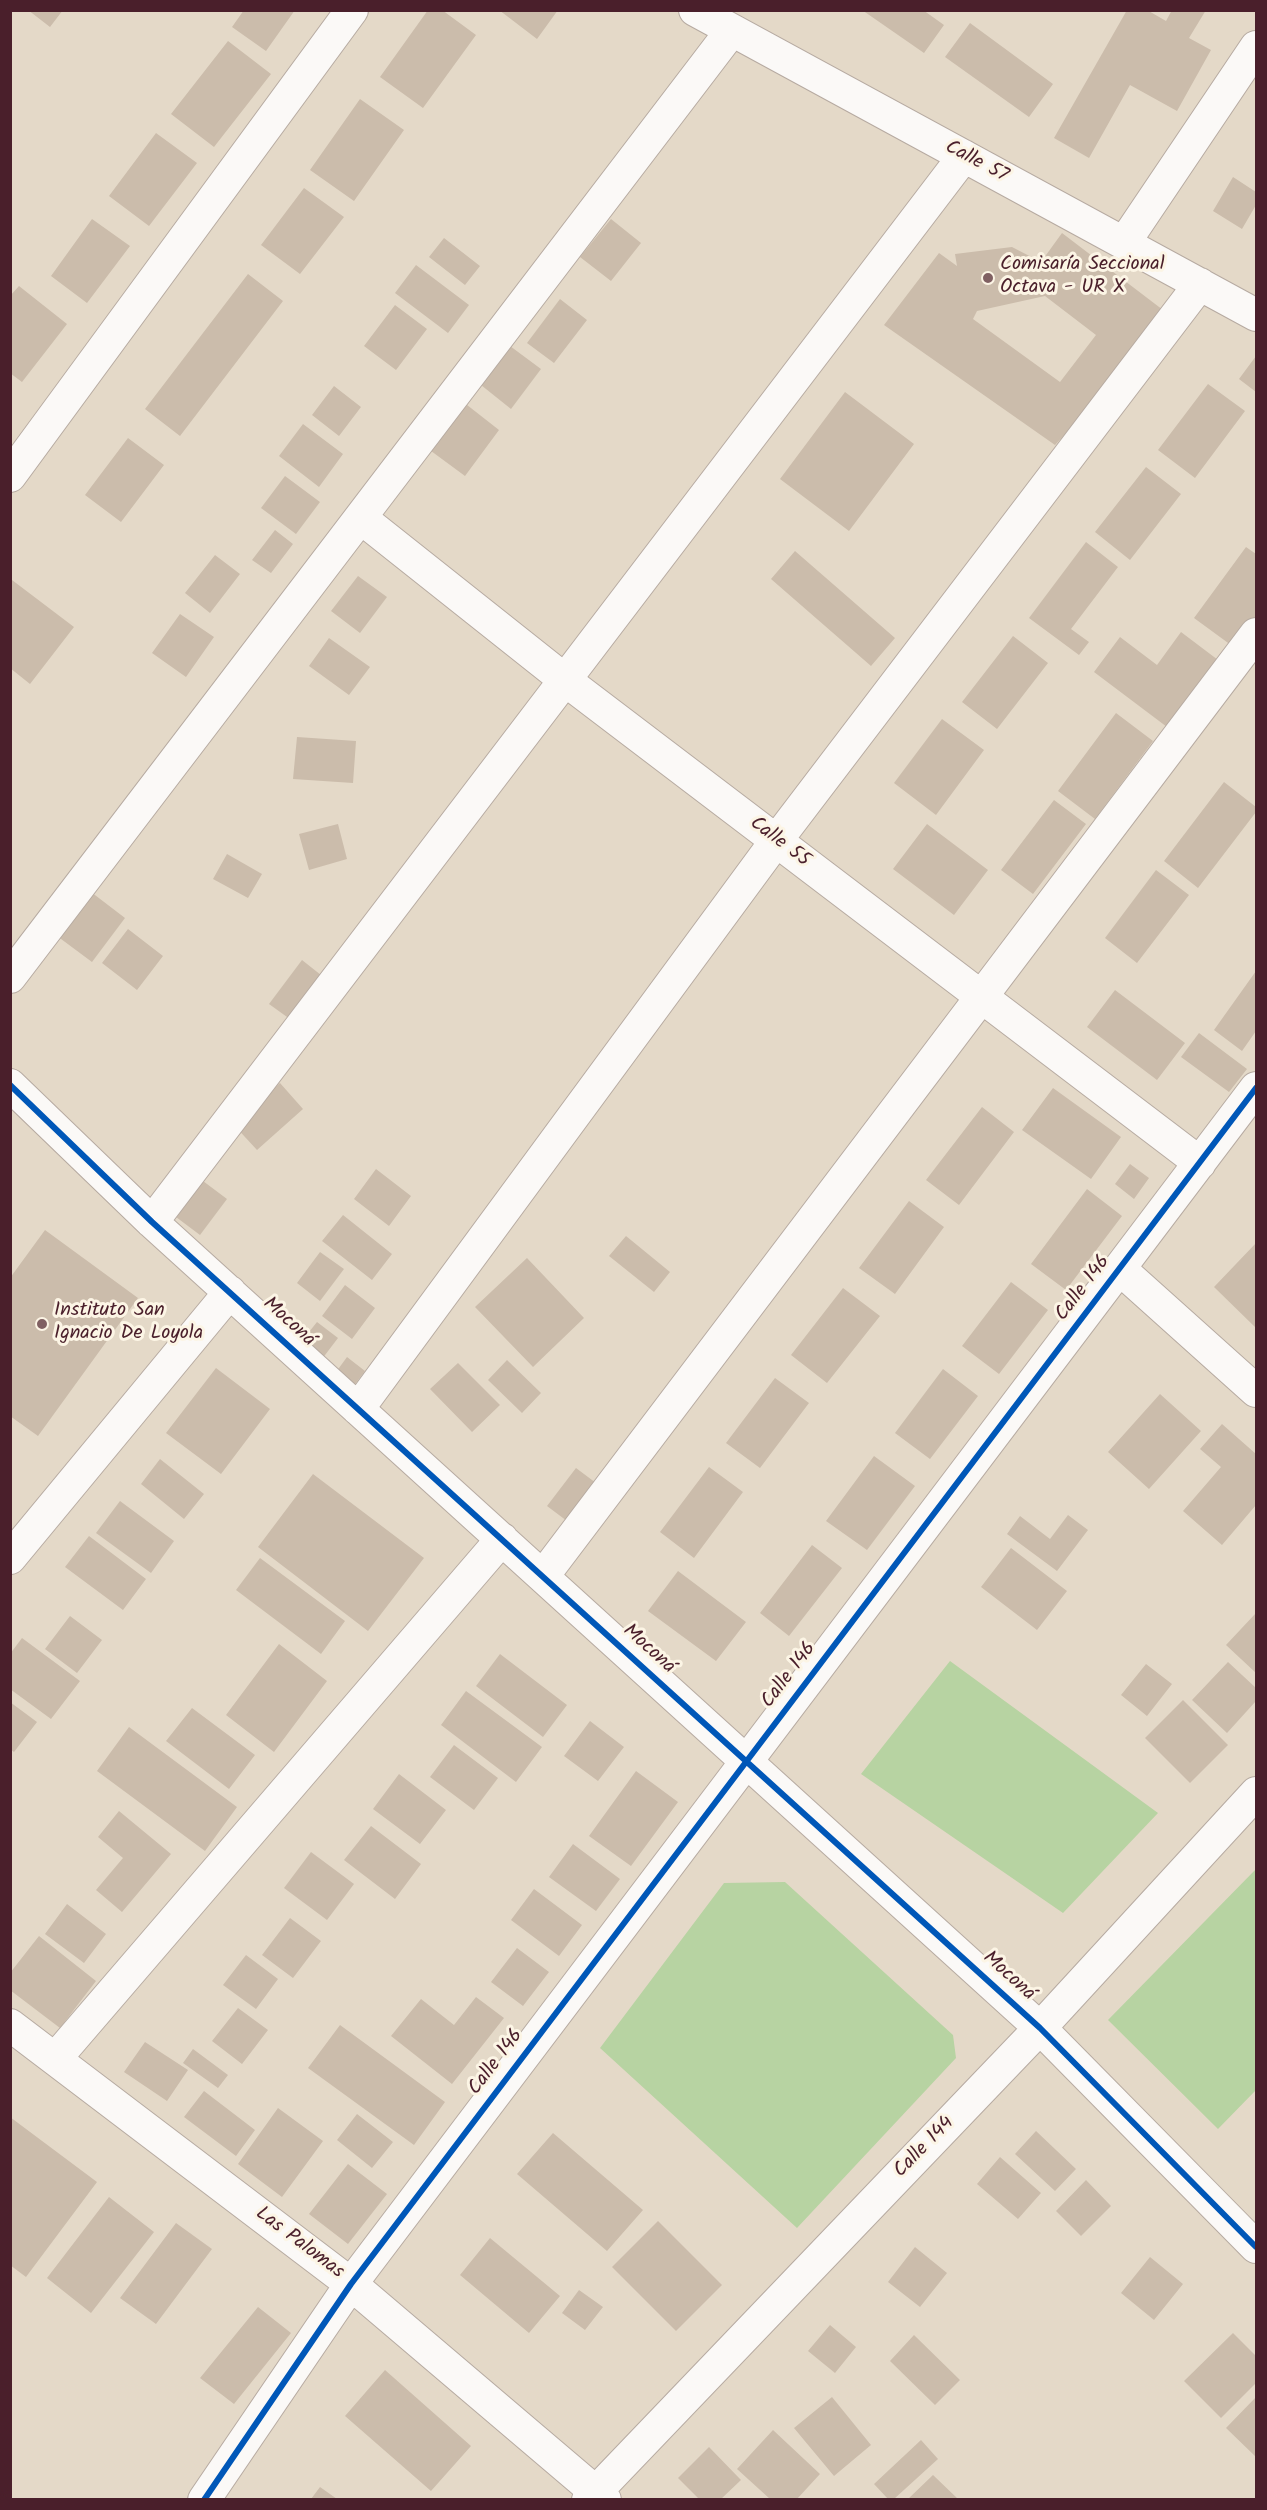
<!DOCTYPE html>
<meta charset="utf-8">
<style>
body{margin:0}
#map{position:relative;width:1267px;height:2510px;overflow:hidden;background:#e4d9c8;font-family:Kalam,sans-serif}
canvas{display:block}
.frame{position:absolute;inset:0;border:12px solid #4a1f2b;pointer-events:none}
</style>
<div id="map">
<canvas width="1267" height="2510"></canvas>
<div class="frame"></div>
</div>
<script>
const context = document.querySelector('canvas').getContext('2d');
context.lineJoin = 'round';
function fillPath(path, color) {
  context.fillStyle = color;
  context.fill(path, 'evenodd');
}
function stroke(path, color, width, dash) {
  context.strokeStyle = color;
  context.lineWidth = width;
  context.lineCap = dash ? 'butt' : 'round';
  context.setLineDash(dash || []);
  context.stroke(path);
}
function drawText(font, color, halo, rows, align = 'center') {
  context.font = font + ' Kalam,sans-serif';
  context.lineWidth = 6;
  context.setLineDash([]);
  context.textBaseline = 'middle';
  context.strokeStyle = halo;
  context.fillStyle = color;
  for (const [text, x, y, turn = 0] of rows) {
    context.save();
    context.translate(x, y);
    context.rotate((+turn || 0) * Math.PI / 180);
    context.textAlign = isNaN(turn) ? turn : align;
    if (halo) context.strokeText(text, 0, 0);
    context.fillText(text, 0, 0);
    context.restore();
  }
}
fillPath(new Path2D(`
 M950,1661L1158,1813L1063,1913L861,1774Z
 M1256,1869V2090L1218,2129L1108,2020Z
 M785,1882L953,2035L956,2058L797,2228L600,2048L724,1883Z`), '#b7d3a2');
fillPath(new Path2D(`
 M28,10H63L50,27Z
 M244,10H295L266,51L232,27Z
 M428,10H442L476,35L423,108L380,77Z
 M499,10H558L537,39Z
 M862,10H923L944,25L924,53Z
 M1127,10H1147L1166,21L1172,10H1206L1189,38L1211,50L1177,111L1130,85L1089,158L1054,138Z
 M970,23L1053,84L1029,117L945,57Z
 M228,41L271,74L214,147L171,114Z
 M360,99L404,130L354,201L310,170Z
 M156,133L197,163L149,226L109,196Z
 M1233,177L1256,192V205L1242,229L1213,211Z
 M304,188L344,217L300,274L261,245Z
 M92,219L130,246L87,303L51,276Z
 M611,219L641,243L611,281L580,257Z
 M1062,233L1163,310L1093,404L1055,445L884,325L939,253L957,266L955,254L1012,247L1041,262ZM1045,296L1096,335L1060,382L973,319L977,311Z
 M444,238L480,266L465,285L429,257Z
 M416,265L469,305L448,333L395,293Z
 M248,274L283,301L180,436L145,409Z
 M19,286L67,324L22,382L10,373V296Z
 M560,299L587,320L554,363L527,343Z
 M395,305L427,329L396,370L364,346Z
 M510,346L541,369L511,409L481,385Z
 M1256,356V392L1239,379Z
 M1208,384L1245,411L1195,478L1158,450Z
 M334,386L361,407L339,436L312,415Z
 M845,392L914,444L849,531L780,479Z
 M462,401L499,430L465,476L427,448Z
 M303,424L343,454L319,487L279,456Z
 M128,438L164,465L121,522L85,495Z
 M1146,467L1181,494L1130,560L1095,532Z
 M285,476L320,502L296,534L261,508Z
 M275,530L293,544L271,573L252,560Z
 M1086,542L1118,567L1071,629L1089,642L1079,655L1029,618Z
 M1246,547L1256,554V618L1235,648L1194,618Z
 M795,551L895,638L871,666L771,579Z
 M215,555L240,574L210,613L185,593Z
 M358,576L387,597L360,633L331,611Z
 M12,580L74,627L30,684L10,668Z
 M180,614L214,637L186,677L152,653Z
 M1181,632L1222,663L1171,730L1094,672L1120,637L1157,665Z
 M1013,636L1048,663L997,729L962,702Z
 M329,638L370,667L349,695L309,666Z
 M1116,713L1153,741L1095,819L1058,791Z
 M942,719L984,750L936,815L894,783Z
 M297,737L356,741L353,783L293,779Z
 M1224,782L1256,807V812L1198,888L1164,861Z
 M1054,800L1086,824L1033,894L1001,870Z
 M338,824L347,859L309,870L299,834Z
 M927,824L988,870L954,915L893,869Z
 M227,854L262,874L248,898L213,879Z
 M1156,870L1189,895L1137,963L1105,938Z
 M91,892L125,918L92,962L57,936Z
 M128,929L163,956L137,990L102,963Z
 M302,960L326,979L294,1022L269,1004Z
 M1256,971V1031L1242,1051L1214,1030Z
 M1115,990L1185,1043L1157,1080L1087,1027Z
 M1199,1033L1247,1069L1229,1092L1181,1057Z
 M280,1083L303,1109L257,1150L233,1124Z
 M1053,1088L1121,1137L1091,1179L1022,1130Z
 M982,1107L1014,1132L959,1205L926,1180Z
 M1130,1164L1149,1178L1134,1199L1115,1184Z
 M376,1169L411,1196L389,1226L354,1199Z
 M199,1178L227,1199L200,1235L172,1214Z
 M1087,1189L1122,1216L1066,1290L1031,1264Z
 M909,1201L944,1227L895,1294L859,1268Z
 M343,1215L392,1254L372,1280L322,1241Z
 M45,1230L138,1298L38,1436L10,1416V1278Z
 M626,1236L670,1272L654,1292L609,1256Z
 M1256,1243V1328L1214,1287Z
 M320,1252L344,1269L320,1301L297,1283Z
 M527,1258L584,1318L533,1367L475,1307Z
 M1011,1282L1048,1310L999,1374L962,1346Z
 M345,1285L375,1308L352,1339L322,1316Z
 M843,1288L880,1316L827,1383L791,1355Z
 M317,1322L338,1338L322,1359L301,1342Z
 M347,1357L365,1371L349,1392L331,1379Z
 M507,1360L541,1393L522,1413L488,1380Z
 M458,1363L500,1405L472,1432L430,1389Z
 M216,1368L270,1409L221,1474L166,1433Z
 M943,1369L978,1396L930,1459L895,1433Z
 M775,1378L809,1403L760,1468L726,1443Z
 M1160,1394L1201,1431L1149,1489L1108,1452Z
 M1222,1424L1256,1454V1505L1222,1545L1183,1511L1221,1467L1200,1449Z
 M874,1456L915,1486L867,1550L826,1521Z
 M160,1459L204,1494L184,1519L141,1484Z
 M709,1467L743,1492L694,1558L660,1532Z
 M576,1468L600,1486L571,1524L547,1506Z
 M313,1474L424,1558L368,1631L258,1547Z
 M120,1501L174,1541L151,1573L96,1533Z
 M1068,1515L1088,1530L1057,1571L1007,1534L1020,1516L1050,1539Z
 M89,1536L146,1579L123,1610L65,1567Z
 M812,1545L842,1568L789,1636L760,1613Z
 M1011,1548L1067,1591L1037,1630L981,1587Z
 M260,1558L345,1621L321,1654L236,1590Z
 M678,1571L746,1622L716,1661L648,1611Z
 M1255,1614L1256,1616V1673L1226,1645Z
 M70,1616L102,1640L77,1673L45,1649Z
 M22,1638L80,1681L51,1719L10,1689V1654Z
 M279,1644L327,1681L274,1752L226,1715Z
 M500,1654L567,1705L543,1737L476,1686Z
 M1228,1662L1256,1688V1701L1227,1733L1192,1700Z
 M1146,1664L1172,1684L1147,1716L1121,1695Z
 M466,1691L542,1747L516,1782L441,1725Z
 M1183,1700L1228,1745L1190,1783L1145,1738Z
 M10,1702L37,1722L14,1752L10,1749Z
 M192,1708L255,1755L229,1789L166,1741Z
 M590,1721L624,1747L598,1781L564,1756Z
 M129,1727L237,1807L205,1851L97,1771Z
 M454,1745L498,1778L474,1810L430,1777Z
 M636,1771L678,1802L631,1866L589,1836Z
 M399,1774L446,1810L420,1844L373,1809Z
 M119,1811L171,1854L122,1912L96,1890L123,1858L98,1837Z
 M371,1826L421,1864L395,1899L344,1860Z
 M573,1844L620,1879L596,1911L549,1877Z
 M311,1852L354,1884L327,1920L284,1888Z
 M534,1889L582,1925L559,1956L511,1920Z
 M67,1904L106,1934L84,1963L45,1934Z
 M290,1918L321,1941L293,1978L262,1955Z
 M39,1936L96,1981L60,2028L10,1990V1973Z
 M517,1948L549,1972L523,2006L491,1982Z
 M246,1955L278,1979L256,2009L223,1985Z
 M476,1997L504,2018L452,2084L391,2036L421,1999L454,2025Z
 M238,2008L268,2030L242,2064L212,2041Z
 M340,2025L445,2102L414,2145L308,2068Z
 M145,2042L188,2070L167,2101L124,2072Z
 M193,2049L228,2075L218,2088L183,2063Z
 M204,2091L255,2130L236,2156L184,2117Z
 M278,2108L323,2141L282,2197L238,2164Z
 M357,2114L393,2142L372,2168L337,2140Z
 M10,2117L97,2182L26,2277L10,2265Z
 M1036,2131L1076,2169L1055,2191L1015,2154Z
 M553,2133L643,2210L607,2251L517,2174Z
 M1000,2157L1041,2193L1018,2219L977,2184Z
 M348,2164L387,2194L348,2244L309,2214Z
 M1086,2180L1111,2206L1081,2236L1056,2211Z
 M109,2197L154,2232L91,2313L47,2278Z
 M658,2221L722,2285L676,2331L612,2267Z
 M176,2223L212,2249L156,2324L120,2298Z
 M490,2238L560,2296L529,2333L460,2275Z
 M915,2247L947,2273L920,2307L888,2282Z
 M1150,2257L1183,2284L1154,2320L1121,2293Z
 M579,2290L603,2307L585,2330L562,2313Z
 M258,2307L291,2333L234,2404L200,2378Z
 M830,2325L856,2347L835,2373L808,2351Z
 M1233,2333L1256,2356V2383L1221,2418L1184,2381Z
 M914,2335L960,2380L935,2405L890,2361Z
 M385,2370L471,2446L431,2491L345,2416Z
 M832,2397L871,2445L834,2476L794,2428Z
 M1256,2397V2457L1226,2428Z
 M773,2430L820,2474L797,2499H770L737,2469Z
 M921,2440L938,2459L894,2499H888L874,2484Z
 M709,2447L741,2480L721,2499H699L678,2478Z
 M933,2475L958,2499H908Z
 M320,2487L337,2499H311Z`), '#cbbcab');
const street = new Path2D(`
 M695,10L1256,315
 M1124,243L1256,47
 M10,476L352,10
 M361,518L565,680L1200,1163
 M10,977L732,30
 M10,1085L152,1222L1040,2028L1256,2247
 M152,1222L964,156
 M1120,1269L1256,1391
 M358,1409L776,841L1200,284
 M10,1558L230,1292
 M543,1576L1256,634
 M10,2025L351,2284L605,2500
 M55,2059L502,1539
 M204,2500L351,2284L1256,1088
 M588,2500L1040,2028L1256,1793`);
stroke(street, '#b6aaa1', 34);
stroke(street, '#fbf9f7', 32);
stroke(new Path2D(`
 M10,1085L152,1222L1040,2028L1256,2247
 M204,2500L351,2284L1256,1088`), '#0057b8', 6);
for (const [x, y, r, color] of [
 [988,278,6,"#806062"],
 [42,1324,6,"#806062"]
]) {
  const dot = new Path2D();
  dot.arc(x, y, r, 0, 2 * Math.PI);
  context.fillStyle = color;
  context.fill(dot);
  stroke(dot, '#fcf5e5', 2);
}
drawText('20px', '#4a1f2b', '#fcf5e5', [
 ["Calle 57",976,163,28],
 ["Calle 55",779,843,37],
 ["Calle 146",1084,1289,-53],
 ["Moconá",288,1323,42],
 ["Moconá",648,1650,42],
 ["Calle 146",790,1676,-53],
 ["Moconá",1008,1977,42],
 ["Calle 146",497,2063,-53],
 ["Calle 144",925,2148,-46],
 ["Las Palomas",299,2244,37]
]);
drawText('20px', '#4a1f2b', '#fcf5e5', [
 ["Comisaría Seccional",1000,266],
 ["Octava - UR X",1000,289],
 ["Instituto San",54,1312],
 ["Ignacio De Loyola",54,1335]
], 'left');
</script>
